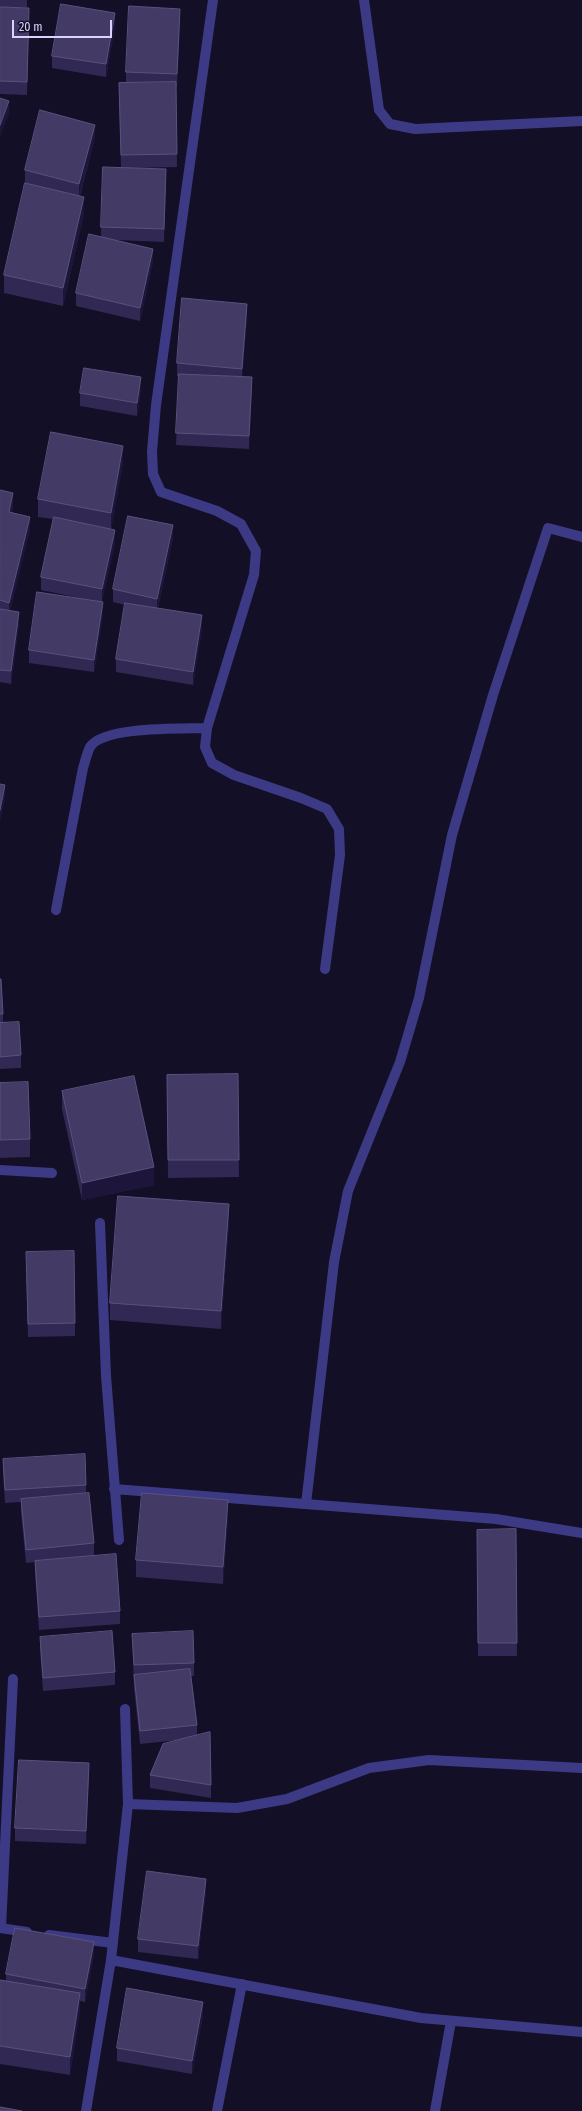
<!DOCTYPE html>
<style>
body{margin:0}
#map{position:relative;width:582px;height:2111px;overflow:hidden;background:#130f26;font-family:"Fira Sans Condensed",sans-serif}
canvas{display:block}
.scale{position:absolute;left:12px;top:20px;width:100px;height:18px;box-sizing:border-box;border:2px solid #d9d4ff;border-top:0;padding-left:5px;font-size:12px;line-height:14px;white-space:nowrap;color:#d9d4ff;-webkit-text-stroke:3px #130f26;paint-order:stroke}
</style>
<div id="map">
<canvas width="582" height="2111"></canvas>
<div class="scale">20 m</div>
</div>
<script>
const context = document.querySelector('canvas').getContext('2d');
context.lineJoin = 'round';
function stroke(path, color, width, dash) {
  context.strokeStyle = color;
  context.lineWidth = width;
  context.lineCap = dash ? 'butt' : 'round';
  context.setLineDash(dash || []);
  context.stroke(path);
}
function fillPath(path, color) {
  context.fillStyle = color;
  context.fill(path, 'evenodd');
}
stroke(new Path2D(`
 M56,910L83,768C85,762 87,753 90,747C103,726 183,729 207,728`), '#3d3a85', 10);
stroke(new Path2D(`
 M213,0L156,405L152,451L153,474L161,492L217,511L241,524L256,551L254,575L207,728L205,747L212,763L234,775L301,798L327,809L339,829L340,855L325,969
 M364,0L379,110L390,124L415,129L582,121
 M0,1170L52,1173
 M100,1223L106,1376L119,1540
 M114,1489L496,1519L582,1533
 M306,1504L334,1262L348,1191L400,1062L419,998L452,835L493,695L548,528L582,537
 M128,1804L237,1808L287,1799L369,1768L429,1760L582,1768
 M0,1928L27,1932
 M1,1928L13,1679
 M49,1935L113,1943
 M111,1960L421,2018L582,2032
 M86,2111L111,1960L128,1804L125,1709
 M217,2111L242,1984
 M435,2111L451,2021`), '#3d3a85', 10);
fillPath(new Path2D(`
 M0,0H27V7H0Z
 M0,7L29,21L27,95L0,94Z
 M180,22L177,87H176L177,167L133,168L166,182L164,242L116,240L153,262L140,321L76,306V293L101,237V227L121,168L119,96L126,83V72Z
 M115,26L106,77L52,68V56Z
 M95,137L80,196L84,214L63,306L4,293V275L43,188L25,183V170Z
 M247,317L242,376L252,390L249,449L176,445L179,376H177V363Z
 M141,390L137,416L80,406V393Z
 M123,463L111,529L115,543L102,601L103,614L94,672L29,663V650L89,600L41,590V577L53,519L38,517V499Z
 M0,490L13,506L12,512L30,529L10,611L19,625L11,684L0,682Z
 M173,538L158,608L202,628L193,685L116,672V659L125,605L113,602V589Z
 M0,979L3,1014V1023L21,1055V1068L0,1069Z
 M238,1074L239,1177L168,1178L167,1075Z
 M0,1083L30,1139V1157L0,1158Z
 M62,1091L154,1185L82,1200L62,1109Z
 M229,1222L221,1329L110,1320V1303Z
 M26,1265L75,1323V1336L28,1337Z
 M3,1459L86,1485V1493L94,1543V1556L120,1611V1624L39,1630L35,1573V1562L26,1563L21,1512V1502L5,1503L3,1472Z
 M228,1518L223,1584L136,1577V1560Z
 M516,1529L517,1656H478L477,1530Z
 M132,1634L194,1663V1676H191L197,1725V1735L211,1785V1798L150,1788V1775L178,1740L140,1744L134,1688Z
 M40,1637L115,1672V1685L43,1691L40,1650Z
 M89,1776L86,1844L15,1841V1828Z
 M206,1891L198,1959L138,1952V1939Z
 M94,1955L85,2002L80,2001V2010L70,2075L0,2064V1980L6,1981V1974Z
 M203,2015L192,2074L117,2061V2048Z`), '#312854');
fillPath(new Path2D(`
 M29,8V21L27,95V82Z
 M180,9V22L177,87V74Z
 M115,13V26L106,77V64Z
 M9,101V114L0,137V125Z
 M95,125V137L79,197V184Z
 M166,169V182L164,242V229Z
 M84,197V214L63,306V288Z
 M153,249V262L140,321V308Z
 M247,304V317L242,381V369Z
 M141,377V390L137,416V403Z
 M252,377V390L249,449V436Z
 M123,446V463L111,530V513Z
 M13,493V506L9,524V512Z
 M30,517V529L9,616V603Z
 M173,525V538L157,612V599Z
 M115,530V543L102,602V589Z
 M103,602V614L94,672V660Z
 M19,612V625L11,684V671Z
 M202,615V628L193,685V672Z
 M5,785V798L0,823V810Z
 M154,1167V1185L82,1200V1183Z
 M229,1204V1222L221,1329V1311Z
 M228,1500V1518L223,1584V1567Z
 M89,1763V1776L86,1844V1831Z
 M206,1879V1891L198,1959V1946Z
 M94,1942V1955L85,2002V1989Z
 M80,1993V2010L70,2075V2057Z
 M203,2002V2015L192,2074V2061Z`), '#1d163a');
const building = new Path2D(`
 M61,4L115,13L106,64L52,56Z
 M129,6L180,9L177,74L126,72Z
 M0,7L29,8L27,82L0,81Z
 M176,82L177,154L121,155L119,83Z
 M0,98L9,101L0,125Z
 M40,110L95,125L79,184L25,170Z
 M103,167L166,169L164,229L101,227Z
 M25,183L84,197L63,288L4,275Z
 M89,234L153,249L140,308L76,293Z
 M182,298L247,304L242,369L177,363Z
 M84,368L141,377L137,403L80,393Z
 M179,374L252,377L249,436L176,433Z
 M51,432L123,446L111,513L38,499Z
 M0,490L13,493L9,512L30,517L9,603L0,600Z
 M128,516L173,525L157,599L113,589Z
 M54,517L115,530L102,589L41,577Z
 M37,592L103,602L94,660L29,650Z
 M125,603L202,615L193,672L116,659Z
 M0,609L19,612L11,671L0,670Z
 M0,784L5,785L0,810Z
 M0,979H1L3,1014H0Z
 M19,1022L21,1055L0,1057V1023Z
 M238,1074L239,1160H168L167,1075Z
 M134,1076L154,1167L82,1183L62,1091Z
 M28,1082L30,1139L0,1140V1083Z
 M118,1196L229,1204L221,1311L110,1303Z
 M74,1251L75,1323L28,1324L26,1252Z
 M85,1454L86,1485L5,1490L3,1459Z
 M89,1493L94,1543L26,1550L21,1499Z
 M142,1493L228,1500L223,1567L136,1560Z
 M516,1529L517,1643H478L477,1530Z
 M116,1554L120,1611L39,1617L35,1561Z
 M112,1631L115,1672L43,1678L40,1637Z
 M193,1631L194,1663L134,1665L132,1634Z
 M190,1669L197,1725L140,1731L134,1675Z
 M210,1732L211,1785L150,1775L163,1744Z
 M19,1760L89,1763L86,1831L15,1828Z
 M147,1871L206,1879L198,1946L138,1939Z
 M15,1928L94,1942L85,1989L6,1974Z
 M0,1980L80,1993L70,2057L0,2046Z
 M127,1988L203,2002L192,2061L117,2048Z
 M0,2107L22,2111H0Z`);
fillPath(building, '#433a66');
stroke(building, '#5a527e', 1);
</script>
